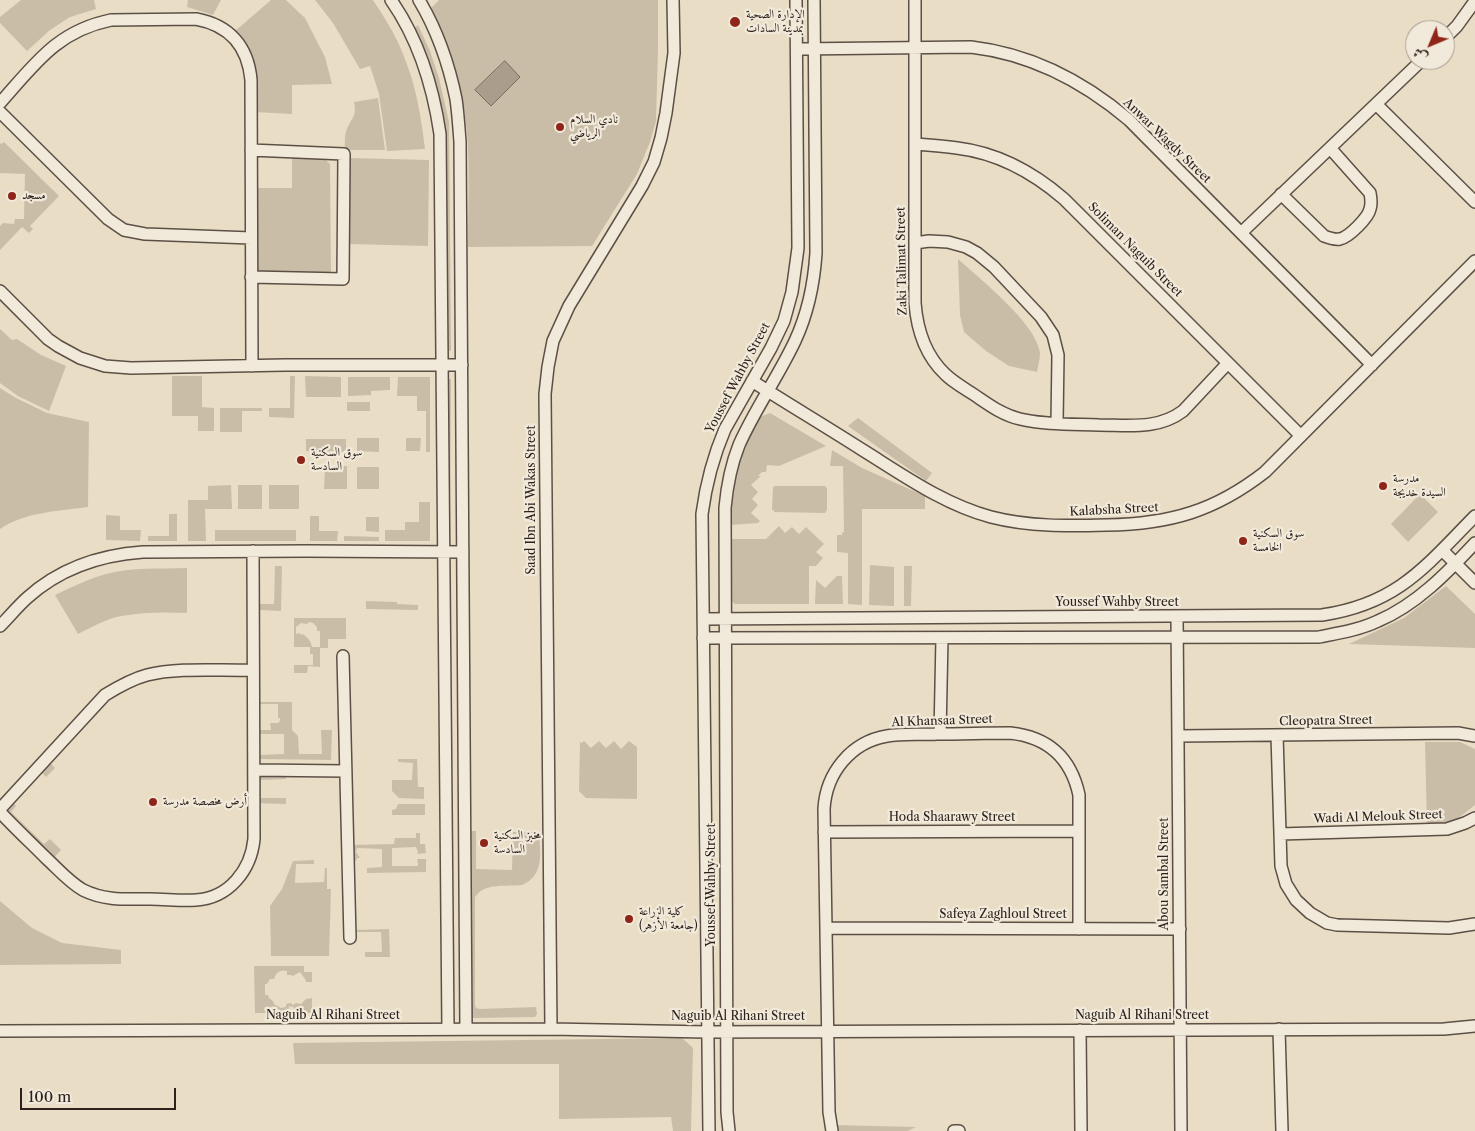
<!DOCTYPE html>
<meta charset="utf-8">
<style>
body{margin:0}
#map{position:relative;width:1475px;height:1131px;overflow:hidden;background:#eaddc5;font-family:"Libre Caslon Text",Amiri,serif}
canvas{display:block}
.north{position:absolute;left:1405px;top:20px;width:50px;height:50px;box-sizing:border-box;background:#f1e9d9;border:1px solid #a3998d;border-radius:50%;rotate:225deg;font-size:14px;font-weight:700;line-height:20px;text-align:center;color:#2d211c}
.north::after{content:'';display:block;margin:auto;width:18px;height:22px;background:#8f2418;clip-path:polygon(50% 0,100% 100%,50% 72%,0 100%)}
.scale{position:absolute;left:20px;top:1088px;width:156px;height:22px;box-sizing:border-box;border:2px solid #2d211c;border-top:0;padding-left:6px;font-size:15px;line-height:18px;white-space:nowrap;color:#2d211c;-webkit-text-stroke:4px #f1e9d9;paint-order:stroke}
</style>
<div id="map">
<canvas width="1475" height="1131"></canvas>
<div class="north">ش</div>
<div class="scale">100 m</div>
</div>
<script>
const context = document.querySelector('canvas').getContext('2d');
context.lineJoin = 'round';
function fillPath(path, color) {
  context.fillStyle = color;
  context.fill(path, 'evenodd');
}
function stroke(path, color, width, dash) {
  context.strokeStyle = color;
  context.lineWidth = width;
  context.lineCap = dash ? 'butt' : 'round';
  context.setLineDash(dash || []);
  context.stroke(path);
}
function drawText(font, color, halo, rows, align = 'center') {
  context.font = font + ' "Libre Caslon Text",Amiri,serif';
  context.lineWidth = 4.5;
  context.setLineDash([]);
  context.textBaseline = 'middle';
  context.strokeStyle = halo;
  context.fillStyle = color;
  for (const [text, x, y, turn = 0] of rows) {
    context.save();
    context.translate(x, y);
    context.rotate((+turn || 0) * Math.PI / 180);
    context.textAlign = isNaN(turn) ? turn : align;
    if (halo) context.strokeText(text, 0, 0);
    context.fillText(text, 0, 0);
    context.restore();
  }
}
fillPath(new Path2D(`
 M21,0H94L96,9L70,17L50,30L27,51L0,23V17Z
 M188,0H221L213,15L187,7Z
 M271,0H286L305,18L325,57L332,84L292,85V114L254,112L253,84L234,32Z
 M315,0H373C384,17 396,35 403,54C416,85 421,116 425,149L387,151L379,94L370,66L360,69L333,23Z
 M439,0H658V49L656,121L650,142L637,174L592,246L468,247C468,209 470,170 467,133C463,90 450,47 430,9Z
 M418,25L430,51L439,78L449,122L451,351L446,350L445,126L436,84L428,57L414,29Z
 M378,98L385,150H345C345,143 344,136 347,129C352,117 357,116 354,102Z
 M4,142L59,196L30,226L33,229L29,233L22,227L0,250V226L3,223L14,224L15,219H24L25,174L0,173V143L2,144Z
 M292,158L325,159L330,164L331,272H253V188H292Z
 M350,158L429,160L428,246L349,244Z
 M958,259C980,279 1037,324 1040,353C1040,359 1038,366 1037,372L1009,366L986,351L964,332L960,315Z
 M0,329L12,340L17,339L41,355L66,366L49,411L18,396L0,383Z
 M172,376H202V407L214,408V431H198V416H172Z
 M290,376H295L294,418L269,417V408H290Z
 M305,376L341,377V397H306Z
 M348,377H390V390L371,391V395L348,396Z
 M398,377H430V452H426V411H417V396H397Z
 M446,379H451L450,534H445Z
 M0,388L16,398L47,413L89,422L88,507C59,511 25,512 0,529Z
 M347,402H370V411H347Z
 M220,408H262V411H242V432H220Z
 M770,413L826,446L779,466L767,465L766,472H762L758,476H761L751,485L758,492L752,499L758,505L751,513L760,521L758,523L730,525L731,492L740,454L760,417Z
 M858,418L932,473L926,481L848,426Z
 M357,438H379V452L357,451Z
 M406,438H421L420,451H406Z
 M306,439H346V452L306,451Z
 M832,450L862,468L925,496V509H862V605L848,604V553L837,552V535H842V533L844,532L843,466H830Z
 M325,466H347V489H324Z
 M357,467H379V489H357Z
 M231,485L232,509H205L206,541H188V500H208V486Z
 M238,485H262V509H238Z
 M269,485H299V509H269Z
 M774,486H825L827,488V510L825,513L774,512V510H772L773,488Z
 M1420,494L1438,512L1408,542L1391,524Z
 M419,502H430V541H385V530H405V522H419Z
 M169,514H177V541H148V536H169Z
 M106,515L120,516V530H141L140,541L106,540Z
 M310,516H319V531H338L337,541H310Z
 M366,517H379V532L366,531Z
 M779,526L785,533L792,527L799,534L806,527L824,544L816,552L823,558L816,566H809V604H735L728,598L729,539H766Z
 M215,530H296V541H215Z
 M344,536L379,537V541H344Z
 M870,565L894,567V606L869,605Z
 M275,566H282L281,611L259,610V604H274Z
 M904,566H912L911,606H904Z
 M187,568V613C165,612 143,612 121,616C106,619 92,627 78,634L55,595C72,587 88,579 106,574C132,567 160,569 187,568Z
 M837,576H842L843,604H815L816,580L825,588Z
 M1446,586L1475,614V648L1349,644L1404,618Z
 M366,601L395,602H397V604L418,605V610L366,609Z
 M294,618H346V639H328V648H320V667L308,666L307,673H294V665H313V654H310V647H294ZM309,622L313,623L317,627V631H320V647H312C311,641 308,638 303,634L301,635L300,633L296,634V627L301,623L307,624Z
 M256,702H292V730L298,736L299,754H322L321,730H332L331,760L260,759L259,755L284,754V734H259V730H271L270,723H278L280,721V718H278V704H257Z
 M584,741L591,748L599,741L606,748L614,741L621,749L629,741L637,747V799L586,798L579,791L580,742L582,743Z
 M1425,742H1460L1475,749V805L1452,823L1427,825Z
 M42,754L55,768L46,777L41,772L12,801L16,806L11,812L44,844L50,839L61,850L49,863L0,814V799Z
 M398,759H417L418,787H424V799L399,798L392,791V780H412L413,763L398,762Z
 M253,776H286V779L259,780V798H286V804L253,803Z
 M398,804H425V815H392V810L396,809Z
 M468,831H476V869L512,870L513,832H539C540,853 545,875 522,885C506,887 485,882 475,897V1005L476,1008L480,1009L536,1007L537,1014L535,1017L473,1018L470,1015Z
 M416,833H420V844H425L426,853L417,854L418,852L416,847L392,848V866H418V863L417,859H426V872L367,873V868L382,867V849L357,848L356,852L360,858H357L356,861H352V845L394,844L395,838H416Z
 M314,860V864H296L295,883L324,882L325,868H327V889H331L329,956H271L270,906L282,889L293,861Z
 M0,901L32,928L62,943L121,950V964L0,965Z
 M389,929L390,957H365V952H382L381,932H355V930Z
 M254,966H304V972H312V982H306L305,979L300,972L293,976L291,975H287V971C280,970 276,972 274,979H270L267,984H265V995H268L269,998L273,1001L274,1004L281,1008L286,1007V1004L291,1003L293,1005L296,1003L301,1004L306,999L312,998V1013H296V1010L292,1006L291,1007L289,1006L288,1013H255Z
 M682,1038L693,1048L691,1131H673L671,1117L559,1119V1064H295L293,1043Z
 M834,1125L916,1127L908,1131H838Z`), '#cabda8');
const water = new Path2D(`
 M505,61L520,77L491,106L475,90Z`);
fillPath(water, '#aa9d8c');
stroke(water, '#786b5f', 1);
const minor = new Path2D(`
 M391,0C419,40 433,86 440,134L448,1029
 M419,0C437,30 449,65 456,99C458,113 459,128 460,142L466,1029
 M915,0V303C917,329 925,355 945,374C953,382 964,388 973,394C988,404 1002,415 1020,419C1045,425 1073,424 1099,425C1128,425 1158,430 1183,411L1228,363
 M1445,38L1457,26L1475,1
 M797,49L971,47C1031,54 1083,81 1129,120L1372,365
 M0,103C35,64 57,31 111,20L196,19C229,25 248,46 251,80L252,366
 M1376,104L1475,202
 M0,112L108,219L124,230L145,234L251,238
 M915,144C929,145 943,146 957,148C998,153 1034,173 1064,199L1301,436
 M251,150L344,154L343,279L251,277
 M1281,194L1324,236C1329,238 1334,240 1340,239C1349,237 1368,218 1370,209C1372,203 1371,198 1370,193L1330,148
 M1241,233L1422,60
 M915,243L929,241L948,242L966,247L977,253L994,267L1041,317L1053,335L1058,355L1057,423
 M0,291L48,339L58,346L80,358L105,366L131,368L285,365H462
 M752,381C788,404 825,426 861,449C903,475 943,504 991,517C1030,527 1068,526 1107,525C1170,524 1215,511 1265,472L1475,261
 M1442,550L1475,583
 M1177,616L1181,1131
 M703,619L1322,615C1397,604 1425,567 1475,516
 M0,626C9,617 17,607 27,598C59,569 100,555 143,552L306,551L463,552
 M703,638L1319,637C1339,633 1359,630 1378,621C1416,605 1447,573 1475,543
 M343,656L350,938
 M940,734L942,638
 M1277,735L1281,866L1286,884L1296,900L1310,913L1327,923L1337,925L1449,928L1475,924
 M1178,736L1458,733L1475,736
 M254,770L346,771
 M0,809L105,695C118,687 132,679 147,675C178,667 221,671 253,670
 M0,812C15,828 31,843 46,858C58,869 69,882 83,890C105,901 127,899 150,899C165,899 181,901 196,900C229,898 251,870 254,839L253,551
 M824,832L1079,831
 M1280,834L1447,829L1465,823L1475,818
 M826,928L1180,929
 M551,1029L545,394L548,367L553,341L569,306L642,186L654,162L661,138L666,113L674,53L673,0
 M1279,1029L1282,1131
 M1080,1030L1081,1131
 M0,1031L551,1029L707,1032L1444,1029L1475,1026
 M709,1131L702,514C706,484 713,457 725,429L771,348L784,321L792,292L798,248L796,0
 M729,1131L727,1112L725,508C727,486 731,465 739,445C755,409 778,377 795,341C808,313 814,284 816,253L814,0
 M832,1131L829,1112L824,809C826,773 851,742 887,736C903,733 921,735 937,734C962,734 986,733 1010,733C1048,737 1071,758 1079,795V929
 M954,1131H959`);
stroke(minor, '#5c5046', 14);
stroke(minor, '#f1e9d9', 11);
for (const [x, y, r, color] of [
 [735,22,6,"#8f2418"],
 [560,127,5,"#8f2418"],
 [12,196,5,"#8f2418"],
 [301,460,5,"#8f2418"],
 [1383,486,5,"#8f2418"],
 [1243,541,5,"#8f2418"],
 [153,802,5,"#8f2418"],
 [484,843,5,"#8f2418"],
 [629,919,5,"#8f2418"]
]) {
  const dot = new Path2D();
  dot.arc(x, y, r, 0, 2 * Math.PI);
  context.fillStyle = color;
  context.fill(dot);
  stroke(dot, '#f1e9d9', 2);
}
drawText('12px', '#2d211c', '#f1e9d9', [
 ["الإدارة الصحية",746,15],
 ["بمدينة السادات",746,29],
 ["نادي السلام",570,120],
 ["الرياضي",570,134],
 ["مسجد",22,196],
 ["سوق السكنية",311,453],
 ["السادسة",311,467],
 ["مدرسة",1393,479],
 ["السيدة خديجة",1393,493],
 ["سوق السكنية",1253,534],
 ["الخامسة",1253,548],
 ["أرض مخصصة مدرسة",163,802],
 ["مخبز السكنية",494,836],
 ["السادسة",494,850],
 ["كلية الزراعة",639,912],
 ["(جامعة الأزهر)",639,926]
], 'left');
drawText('12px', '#2d211c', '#f1e9d9', [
 ["Anwar Wagdy Street",1167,141,44],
 ["Soliman Naguib Street",1135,250,45],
 ["Zaki Talimat Street",902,261,-91],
 ["Youssef Wahby Street",738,378,-62],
 ["Saad Ibn Abi Wakas Street",532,500,-90],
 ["Kalabsha Street",1114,510,-3],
 ["Youssef Wahby Street",1117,603],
 ["Al Khansaa Street",942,721,-2],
 ["Cleopatra Street",1326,721,-1],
 ["Wadi Al Melouk Street",1378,817,-2],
 ["Hoda Shaarawy Street",952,818],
 ["Abou Sambal Street",1165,874,-90],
 ["Youssef Wahby Street",712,885,-90],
 ["Safeya Zaghloul Street",1003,915],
 ["Naguib Al Rihani Street",333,1016],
 ["Naguib Al Rihani Street",1142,1016],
 ["Naguib Al Rihani Street",738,1017]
]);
</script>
